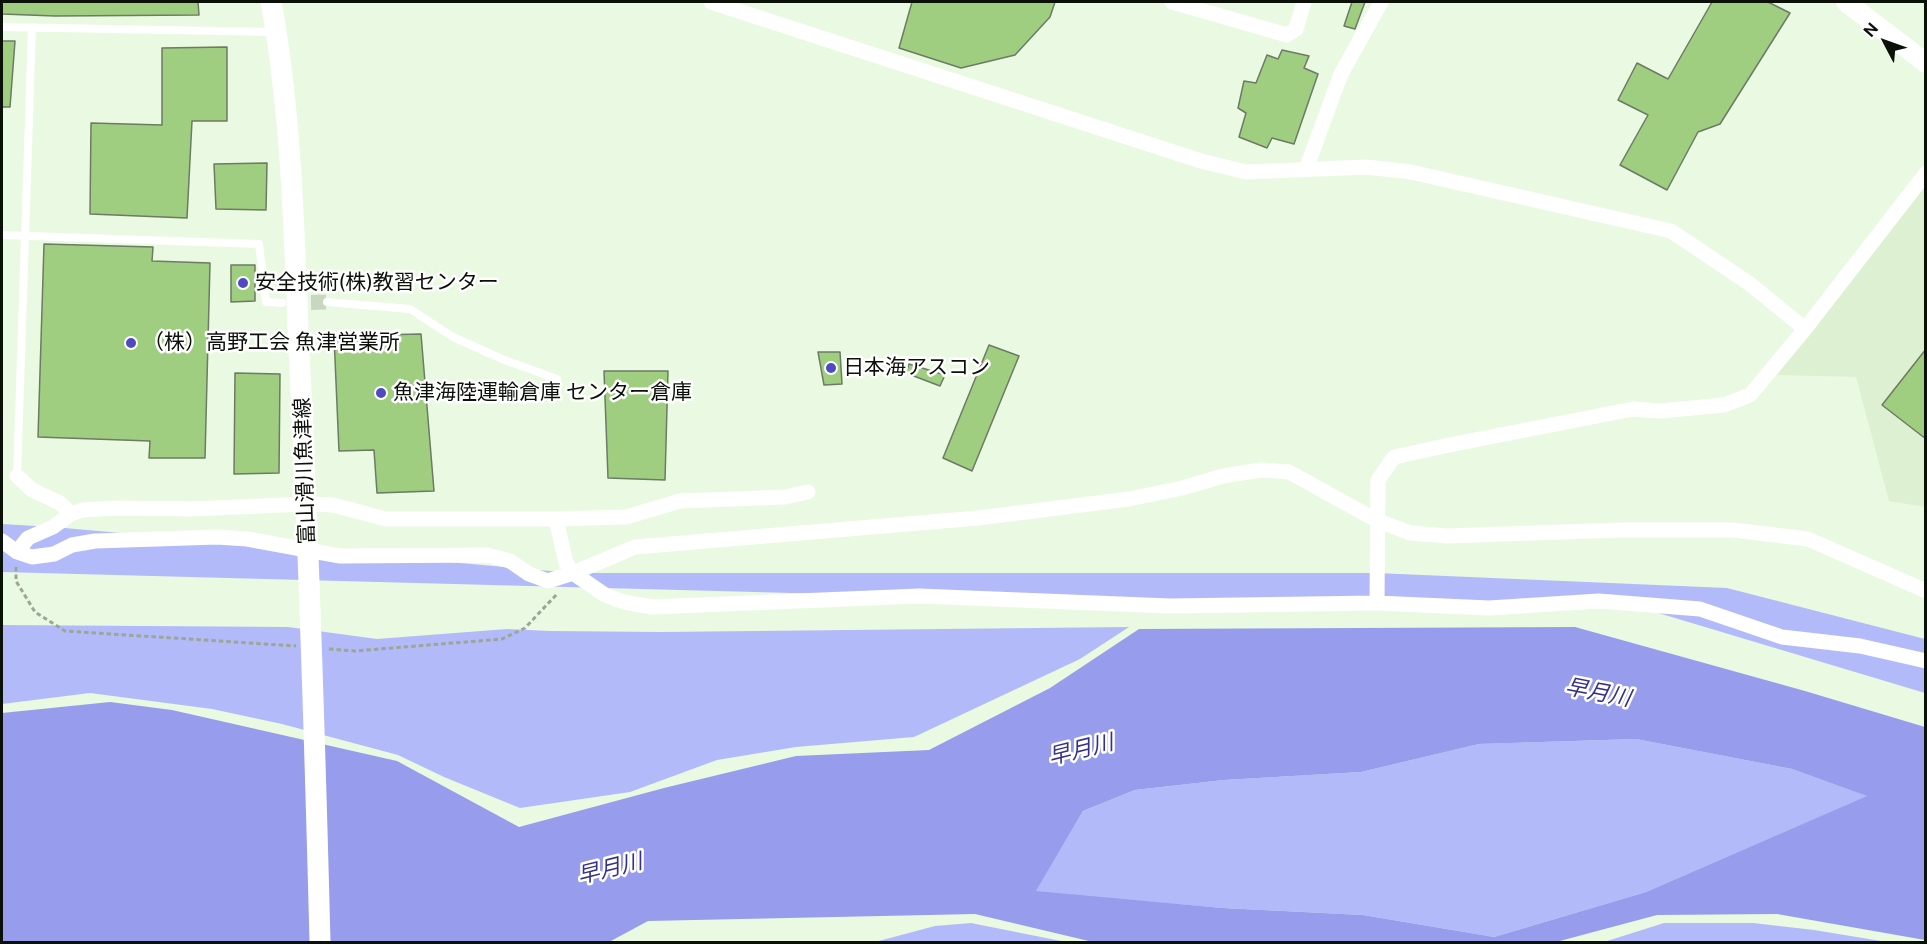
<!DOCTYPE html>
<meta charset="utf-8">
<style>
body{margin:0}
#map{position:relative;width:1927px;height:944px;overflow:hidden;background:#eaf9e2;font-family:"Public Sans",sans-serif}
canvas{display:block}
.frame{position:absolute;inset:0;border:3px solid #0b1008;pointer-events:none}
.north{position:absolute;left:1855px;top:12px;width:60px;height:60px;-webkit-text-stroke:4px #fff;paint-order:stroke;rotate:311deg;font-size:16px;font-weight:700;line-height:24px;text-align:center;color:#0b1008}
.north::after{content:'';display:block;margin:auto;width:21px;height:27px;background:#0b1008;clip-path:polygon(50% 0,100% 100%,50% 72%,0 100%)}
</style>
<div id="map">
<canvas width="1927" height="944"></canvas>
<div class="frame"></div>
<div class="north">N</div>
</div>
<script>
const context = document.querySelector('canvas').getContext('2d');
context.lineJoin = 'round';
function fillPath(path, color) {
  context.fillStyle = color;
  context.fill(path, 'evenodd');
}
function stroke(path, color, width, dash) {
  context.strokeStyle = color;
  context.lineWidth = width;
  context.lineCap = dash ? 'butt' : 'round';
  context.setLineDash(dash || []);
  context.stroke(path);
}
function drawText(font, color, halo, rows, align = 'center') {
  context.font = font + ' "Public Sans","Noto Sans JP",sans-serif';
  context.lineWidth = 5;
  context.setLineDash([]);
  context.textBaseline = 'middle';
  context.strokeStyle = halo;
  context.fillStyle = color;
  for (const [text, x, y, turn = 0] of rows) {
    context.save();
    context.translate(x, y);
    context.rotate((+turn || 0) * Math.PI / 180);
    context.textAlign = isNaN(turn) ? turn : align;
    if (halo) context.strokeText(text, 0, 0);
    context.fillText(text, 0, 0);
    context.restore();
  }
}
fillPath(new Path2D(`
 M1925,184V507L1889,501L1856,377L1777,375Z`), '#def0d2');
fillPath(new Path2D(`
 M2,524L53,527L573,573H1376L1727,588L1925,639V693L1625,603L943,597L2,572Z
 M2,625L288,627L377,639L507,629L550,631L662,632L1129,627L1080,659L914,737L796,747L717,760L630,792L520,808L444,777L398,755L282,724L212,709L90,693L2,704Z
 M1636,739L1792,769L1868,796L1646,892L1494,937L1363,915L1223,908L1035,892L1083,811L1135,790L1224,780L1361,772L1479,744Z
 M971,923L1066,942H875L935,926Z
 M1664,923H1753L1814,930L1887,942H1604Z`), '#b3bafa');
fillPath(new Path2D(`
 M1575,627L1805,691L1925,727V940L1777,914L1657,915L1556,942H1093L975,914L648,921L609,942H2V713L110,702L172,710L397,761L519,827L664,788L796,756L929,750L1050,688L1139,629ZM1636,739L1792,769L1867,796L1646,892L1494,937L1363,915L1223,908L1036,891L1083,811L1135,790L1224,780L1361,772L1479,744Z`), '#979dec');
const building = new Path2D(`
 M2,2H198L199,15L55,16L2,14Z
 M912,2H1055L1050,17L1015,55L961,68L899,48Z
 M1352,2H1365L1355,29L1344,26Z
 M1712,2H1768L1790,13L1720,124L1698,132L1667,190L1620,165L1648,115L1618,100L1637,63L1668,79Z
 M2,41H15L10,107H2Z
 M227,47V121H192L187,218L90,214L91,123L162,125V48Z
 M1282,50L1309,56L1304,68L1318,74L1294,144L1272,138L1267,148L1239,137L1246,113L1238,108L1244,81L1256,83L1267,55L1278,59Z
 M267,163L266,210L216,209L214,164Z
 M44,244L153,247L152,261L210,263L205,458H149L150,441L38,437Z
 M231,265H255V301L231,302Z
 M421,334L434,491L377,493L374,450L339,451L334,336Z
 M989,345L1019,356L972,471L943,458Z
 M1926,349V439L1882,405Z
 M818,352H840L842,384L824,385Z
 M909,364L945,375L940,386L906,373Z
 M604,371H668L665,480L608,478Z
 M235,373L280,374L279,473L234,474Z`);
fillPath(building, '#a0ce81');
stroke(building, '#6d7a66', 1.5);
stroke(new Path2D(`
 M288,303L327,302`), '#c9d6c1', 15, [15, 8]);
stroke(new Path2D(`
 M16,567V581L35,612L65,631L296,646
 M329,649L355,651L502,639L525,628L557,594`), '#9ba694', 3, [4.5, 3]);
stroke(new Path2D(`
 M2,27L275,32
 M2,235L259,244L266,302L282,303
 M327,302L410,309L453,337L502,359L557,379
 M17,476L32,28`), '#fff', 8);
stroke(new Path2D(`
 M711,2L1201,161L1246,172L1367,167L1411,172L1671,231L1750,284L1805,329
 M1172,2L1287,35L1296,29L1304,2
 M1306,169L1341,74L1381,2
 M17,476L32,490L60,503L71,514
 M556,519L566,563L573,573L605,595L624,602L652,607L919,596L1170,606L1377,603L1489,608L1599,601L1700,609L1782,637L1860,646L1926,661
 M2,541L17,552L28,538L53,527L71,514L82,510L116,508L192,509L307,504L333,505L386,519H556L626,517L680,501L785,497L808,492
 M17,552L32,557L54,554L72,545L95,541L217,537L247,539L340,556L487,555L510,561L529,574L548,581L573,573L635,547L978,518L1129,499L1182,488L1223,476L1261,470L1289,472L1376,520L1410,533L1447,536L1620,530H1733L1808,539L1926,591
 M1377,603L1378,480L1394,457L1449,445L1633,409L1660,411L1724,405L1750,395L1805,329L1926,173`), '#fff', 15);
stroke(new Path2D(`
 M1846,2L1926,63`), '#fff', 20);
stroke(new Path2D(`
 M271,2C292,116 294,234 299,351C309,548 315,745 320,942`), '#fff', 21);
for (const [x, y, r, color] of [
 [243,283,6,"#4f4ac0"],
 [131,343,6,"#4f4ac0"],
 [831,368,6,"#4f4ac0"],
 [381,393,6,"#4f4ac0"]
]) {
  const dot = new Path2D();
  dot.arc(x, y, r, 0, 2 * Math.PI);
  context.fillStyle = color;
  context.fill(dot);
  stroke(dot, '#fff', 2);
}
drawText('21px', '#0b1008', '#fff', [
 ["安全技術(株)教習センター",255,283],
 ["（株）高野工会 魚津営業所",143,343],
 ["日本海アスコン",843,368],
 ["魚津海陸運輸倉庫 センター倉庫",393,393]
], 'left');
drawText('21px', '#0b1008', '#fff', [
 ["富山滑川魚津線",305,471,-92]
]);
drawText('italic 22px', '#35308a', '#fff', [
 ["早月川",1598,693,11],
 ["早月川",1081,750,-14],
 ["早月川",610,869,-14]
]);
</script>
